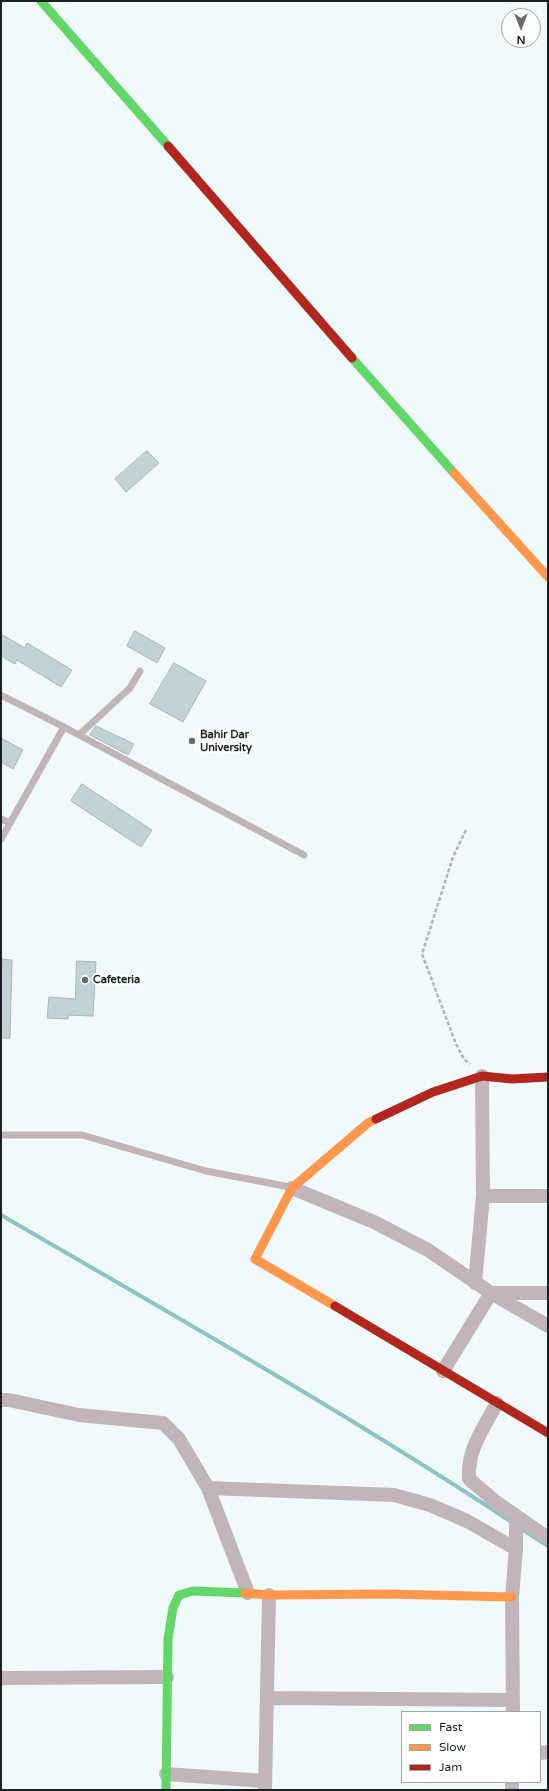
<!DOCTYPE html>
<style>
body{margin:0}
#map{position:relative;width:549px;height:1791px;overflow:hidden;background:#f1fafa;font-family:"Varela Round",sans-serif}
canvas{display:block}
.frame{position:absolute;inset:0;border:2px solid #1b2021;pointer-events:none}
.legend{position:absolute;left:401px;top:1711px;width:140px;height:72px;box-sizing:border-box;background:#fff;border:1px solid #a4a6a6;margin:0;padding:5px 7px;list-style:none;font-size:12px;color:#1b2021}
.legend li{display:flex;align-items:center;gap:8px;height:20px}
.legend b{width:20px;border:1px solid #a4a6a6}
.north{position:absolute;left:501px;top:8px;width:40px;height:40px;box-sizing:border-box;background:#fff;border:1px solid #a4a6a6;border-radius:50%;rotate:180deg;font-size:11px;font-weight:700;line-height:16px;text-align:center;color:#1b2021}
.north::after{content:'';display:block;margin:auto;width:14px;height:18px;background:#666c6d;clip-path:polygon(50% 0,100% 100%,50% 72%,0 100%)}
</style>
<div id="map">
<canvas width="549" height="1791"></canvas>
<div class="frame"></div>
<ul class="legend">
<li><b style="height:5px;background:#63d668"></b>Fast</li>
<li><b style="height:5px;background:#ff974d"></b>Slow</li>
<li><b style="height:5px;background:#b3261e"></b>Jam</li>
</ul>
<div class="north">N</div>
</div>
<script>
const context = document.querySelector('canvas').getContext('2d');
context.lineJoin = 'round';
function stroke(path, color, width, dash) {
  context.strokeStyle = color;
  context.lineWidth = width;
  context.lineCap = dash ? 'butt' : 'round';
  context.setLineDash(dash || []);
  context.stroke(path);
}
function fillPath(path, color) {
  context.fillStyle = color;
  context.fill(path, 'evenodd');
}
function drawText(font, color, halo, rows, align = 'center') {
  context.font = font + ' "Varela Round",sans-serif';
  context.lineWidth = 3.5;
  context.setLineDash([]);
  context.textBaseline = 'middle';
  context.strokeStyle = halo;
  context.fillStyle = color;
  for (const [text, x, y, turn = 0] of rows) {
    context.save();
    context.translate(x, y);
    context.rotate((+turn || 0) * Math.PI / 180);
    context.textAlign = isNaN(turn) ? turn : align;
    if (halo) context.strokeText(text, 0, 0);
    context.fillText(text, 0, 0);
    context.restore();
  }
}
stroke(new Path2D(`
 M1,1215C173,1315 346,1413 513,1523
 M520,1528L548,1546`), '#8cc3c6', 4);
const building = new Path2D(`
 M147,451L159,463L126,492L115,479Z
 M135,631L165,648L157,663L127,646Z
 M1,634L25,648L27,643L72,670L61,687L17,660L15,664L1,656Z
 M174,663L206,681L183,722L150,704Z
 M96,726L134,744L128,755L90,735Z
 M1,738L23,750L13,769L1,762Z
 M82,784L152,830L141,847L71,801Z
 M1,959L12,960L10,1038H1Z
 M77,961L96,962L93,1016L68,1015V1019L47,1018L49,997L75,999Z`);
fillPath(building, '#c1d3d4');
stroke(building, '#adb4b4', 1);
stroke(new Path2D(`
 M466,830L453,857L422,954L456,1044L464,1059L470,1064`), '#bab3b6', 2.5, [4, 2]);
stroke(new Path2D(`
 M1,695L64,727L304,855
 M79,735L130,688L140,671
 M1,819L10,823
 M1,839L64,727
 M1,1135H82L206,1171L290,1187`), '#c2b5b9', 7);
stroke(new Path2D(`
 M292,1188L374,1222L428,1250L491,1293L548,1326
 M483,1196H548
 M475,1283L483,1196L482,1076
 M443,1371L491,1293H548
 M1,1400H9L79,1415L163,1423L179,1439L208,1488L248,1593
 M497,1403C484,1428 467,1449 469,1479L496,1502L548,1538
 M208,1488L394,1495L430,1505L467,1521L516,1549L512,1597L513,1712
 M516,1516V1549
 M1,1678L167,1677
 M267,1698L513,1700
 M540,1753L548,1752
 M166,1774L265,1781
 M512,1782V1790
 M265,1790L269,1595`), '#c2b5b9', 14);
stroke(new Path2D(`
 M41,1L168,146
 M352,358L454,473
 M166,1790L168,1639L173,1608L179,1595L193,1591L245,1593`), '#63d668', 9);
stroke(new Path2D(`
 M454,473L548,577
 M335,1306L255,1259L292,1188L368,1123L376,1119
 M245,1593L269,1595L388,1594L512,1597`), '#ff974d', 9);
stroke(new Path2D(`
 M168,146L352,358
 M376,1119L433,1092L482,1076L512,1079L548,1077
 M335,1306L548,1433`), '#b3261e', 9);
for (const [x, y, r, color] of [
 [192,741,4,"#666c6d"],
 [85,980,4,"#666c6d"]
]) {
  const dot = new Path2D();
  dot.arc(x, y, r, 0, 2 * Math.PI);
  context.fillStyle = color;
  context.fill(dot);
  stroke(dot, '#fff', 1.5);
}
drawText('bold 11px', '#1b2021', '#fff', [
 ["Bahir Dar",200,735],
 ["University",200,748],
 ["Cafeteria",93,980]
], 'left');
</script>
